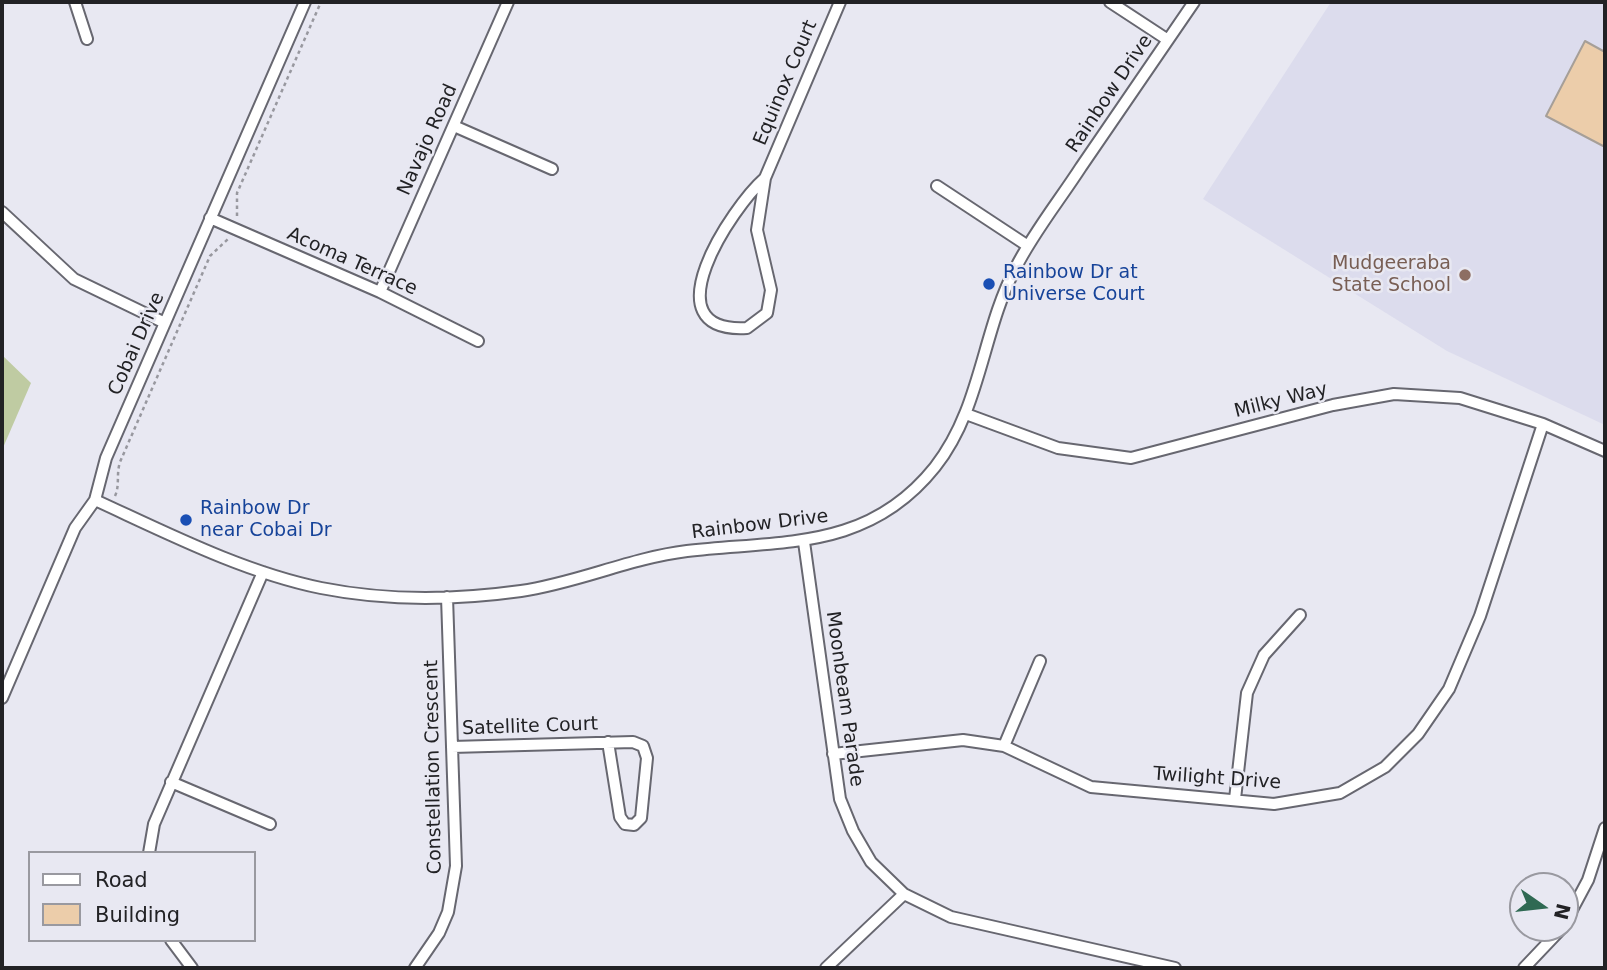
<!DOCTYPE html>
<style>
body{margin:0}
#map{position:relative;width:1607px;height:970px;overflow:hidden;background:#e8e8f2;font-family:"DejaVu Sans",sans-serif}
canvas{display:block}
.frame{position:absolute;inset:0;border:4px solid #222225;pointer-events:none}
.legend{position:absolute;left:28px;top:851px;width:228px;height:91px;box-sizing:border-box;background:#e8e8f2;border:2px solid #9999a0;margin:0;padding:9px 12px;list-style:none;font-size:21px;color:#222225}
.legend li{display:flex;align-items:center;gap:14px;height:35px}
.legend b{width:35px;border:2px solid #9999a0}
.north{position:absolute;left:1509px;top:872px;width:70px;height:70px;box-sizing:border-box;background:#e8e8f2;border:2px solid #9999a0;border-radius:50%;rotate:104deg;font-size:19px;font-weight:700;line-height:28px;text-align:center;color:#222225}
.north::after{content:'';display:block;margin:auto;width:24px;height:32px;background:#2f6953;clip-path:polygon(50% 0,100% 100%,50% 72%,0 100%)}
</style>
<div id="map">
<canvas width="1607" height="970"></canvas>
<div class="frame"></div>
<ul class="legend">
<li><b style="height:9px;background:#fff"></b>Road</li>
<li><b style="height:19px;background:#eccdaa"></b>Building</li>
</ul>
<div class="north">N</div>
</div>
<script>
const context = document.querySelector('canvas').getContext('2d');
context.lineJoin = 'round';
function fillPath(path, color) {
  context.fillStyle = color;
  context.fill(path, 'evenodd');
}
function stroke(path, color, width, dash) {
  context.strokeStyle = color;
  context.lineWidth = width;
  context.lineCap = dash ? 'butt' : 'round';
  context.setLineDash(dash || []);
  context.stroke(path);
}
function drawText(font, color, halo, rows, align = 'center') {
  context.font = font + ' "DejaVu Sans",sans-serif';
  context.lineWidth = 5;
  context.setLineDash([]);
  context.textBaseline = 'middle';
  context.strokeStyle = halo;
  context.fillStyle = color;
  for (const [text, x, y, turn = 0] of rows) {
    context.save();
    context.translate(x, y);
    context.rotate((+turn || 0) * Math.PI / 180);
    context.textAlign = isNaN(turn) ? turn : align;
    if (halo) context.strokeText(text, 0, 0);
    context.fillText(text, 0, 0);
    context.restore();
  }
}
fillPath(new Path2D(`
 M1331,2H1605V425L1447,351L1203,199Z`), '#dcdced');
fillPath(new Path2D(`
 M2,355L31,383L2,450Z`), '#bfcba2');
const building = new Path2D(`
 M1585,41L1605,52V147L1546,116Z`);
fillPath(building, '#eccdaa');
stroke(building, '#a69f98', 2);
const minor = new Path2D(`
 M75,2L87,39
 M1110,2L1168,40
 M454,126L552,169
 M765,178C732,207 647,334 747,328L767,313L771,290L757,230L765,178L840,2
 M937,186L1028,246
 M2,212L74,279L165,323
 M210,218L380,292L478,341
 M380,292L508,2
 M966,414L1058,448L1131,458L1333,405L1394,394L1460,398L1543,424L1605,451
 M95,500C167,533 243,572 321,588C386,601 456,600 521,591C577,583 630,558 687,551C783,540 868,551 935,467C981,409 982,332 1015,269C1033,233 1059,201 1081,167C1119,112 1156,57 1194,2
 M804,542L840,799L853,831L871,862L904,894L951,917L1175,968
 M2,698L75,528L95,500L106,458L305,2
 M1004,746L1040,661
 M452,747L633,742L643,746L647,758L641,818L634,825L625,824L620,817L608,742
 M833,754L963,740L1004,746L1091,787L1274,804L1340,793L1385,767L1418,734L1449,689L1480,616L1543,424
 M171,782L270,824
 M1235,799L1247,693L1264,655L1300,615
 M149,853L154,824L263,572
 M1565,923L1588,880L1605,828
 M171,940L192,968
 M415,968L439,933L448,912L456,866L447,597
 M826,968L904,894
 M1524,968L1562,928`);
stroke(minor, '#676770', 14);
stroke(new Path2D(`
 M237,216V193L321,2
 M115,496C120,485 116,475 120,462L210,256L228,239`), '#98989f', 2.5, [3.5, 3.5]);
stroke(minor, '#fff', 10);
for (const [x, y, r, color] of [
 [1465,275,7,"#8d6e63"],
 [989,284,7,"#1a4fb4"],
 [186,520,7,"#1a4fb4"]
]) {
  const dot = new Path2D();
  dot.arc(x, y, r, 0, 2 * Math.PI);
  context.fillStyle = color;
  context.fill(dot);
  stroke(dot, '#e8e8f2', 2.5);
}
drawText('19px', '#222225', '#e8e8f2', [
 ["Equinox Court",786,83,-67],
 ["Rainbow Drive",1110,94,-56],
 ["Navajo Road",428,140,-66],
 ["Acoma Terrace",352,262,24],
 ["Cobai Drive",137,344,-66],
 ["Milky Way",1281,401,-14],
 ["Rainbow Drive",760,525,-7],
 ["Moonbeam Parade",844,699,82],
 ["Satellite Court",530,727,-2],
 ["Constellation Crescent",434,767,-91],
 ["Twilight Drive",1217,779,4]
]);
drawText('19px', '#785e54', '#e8e8f2', [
 ["Mudgeeraba",1451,264],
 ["State School",1451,286]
], 'right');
drawText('19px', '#164399', '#e8e8f2', [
 ["Rainbow Dr at",1003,273],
 ["Universe Court",1003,295],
 ["Rainbow Dr",200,509],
 ["near Cobai Dr",200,531]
], 'left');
</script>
